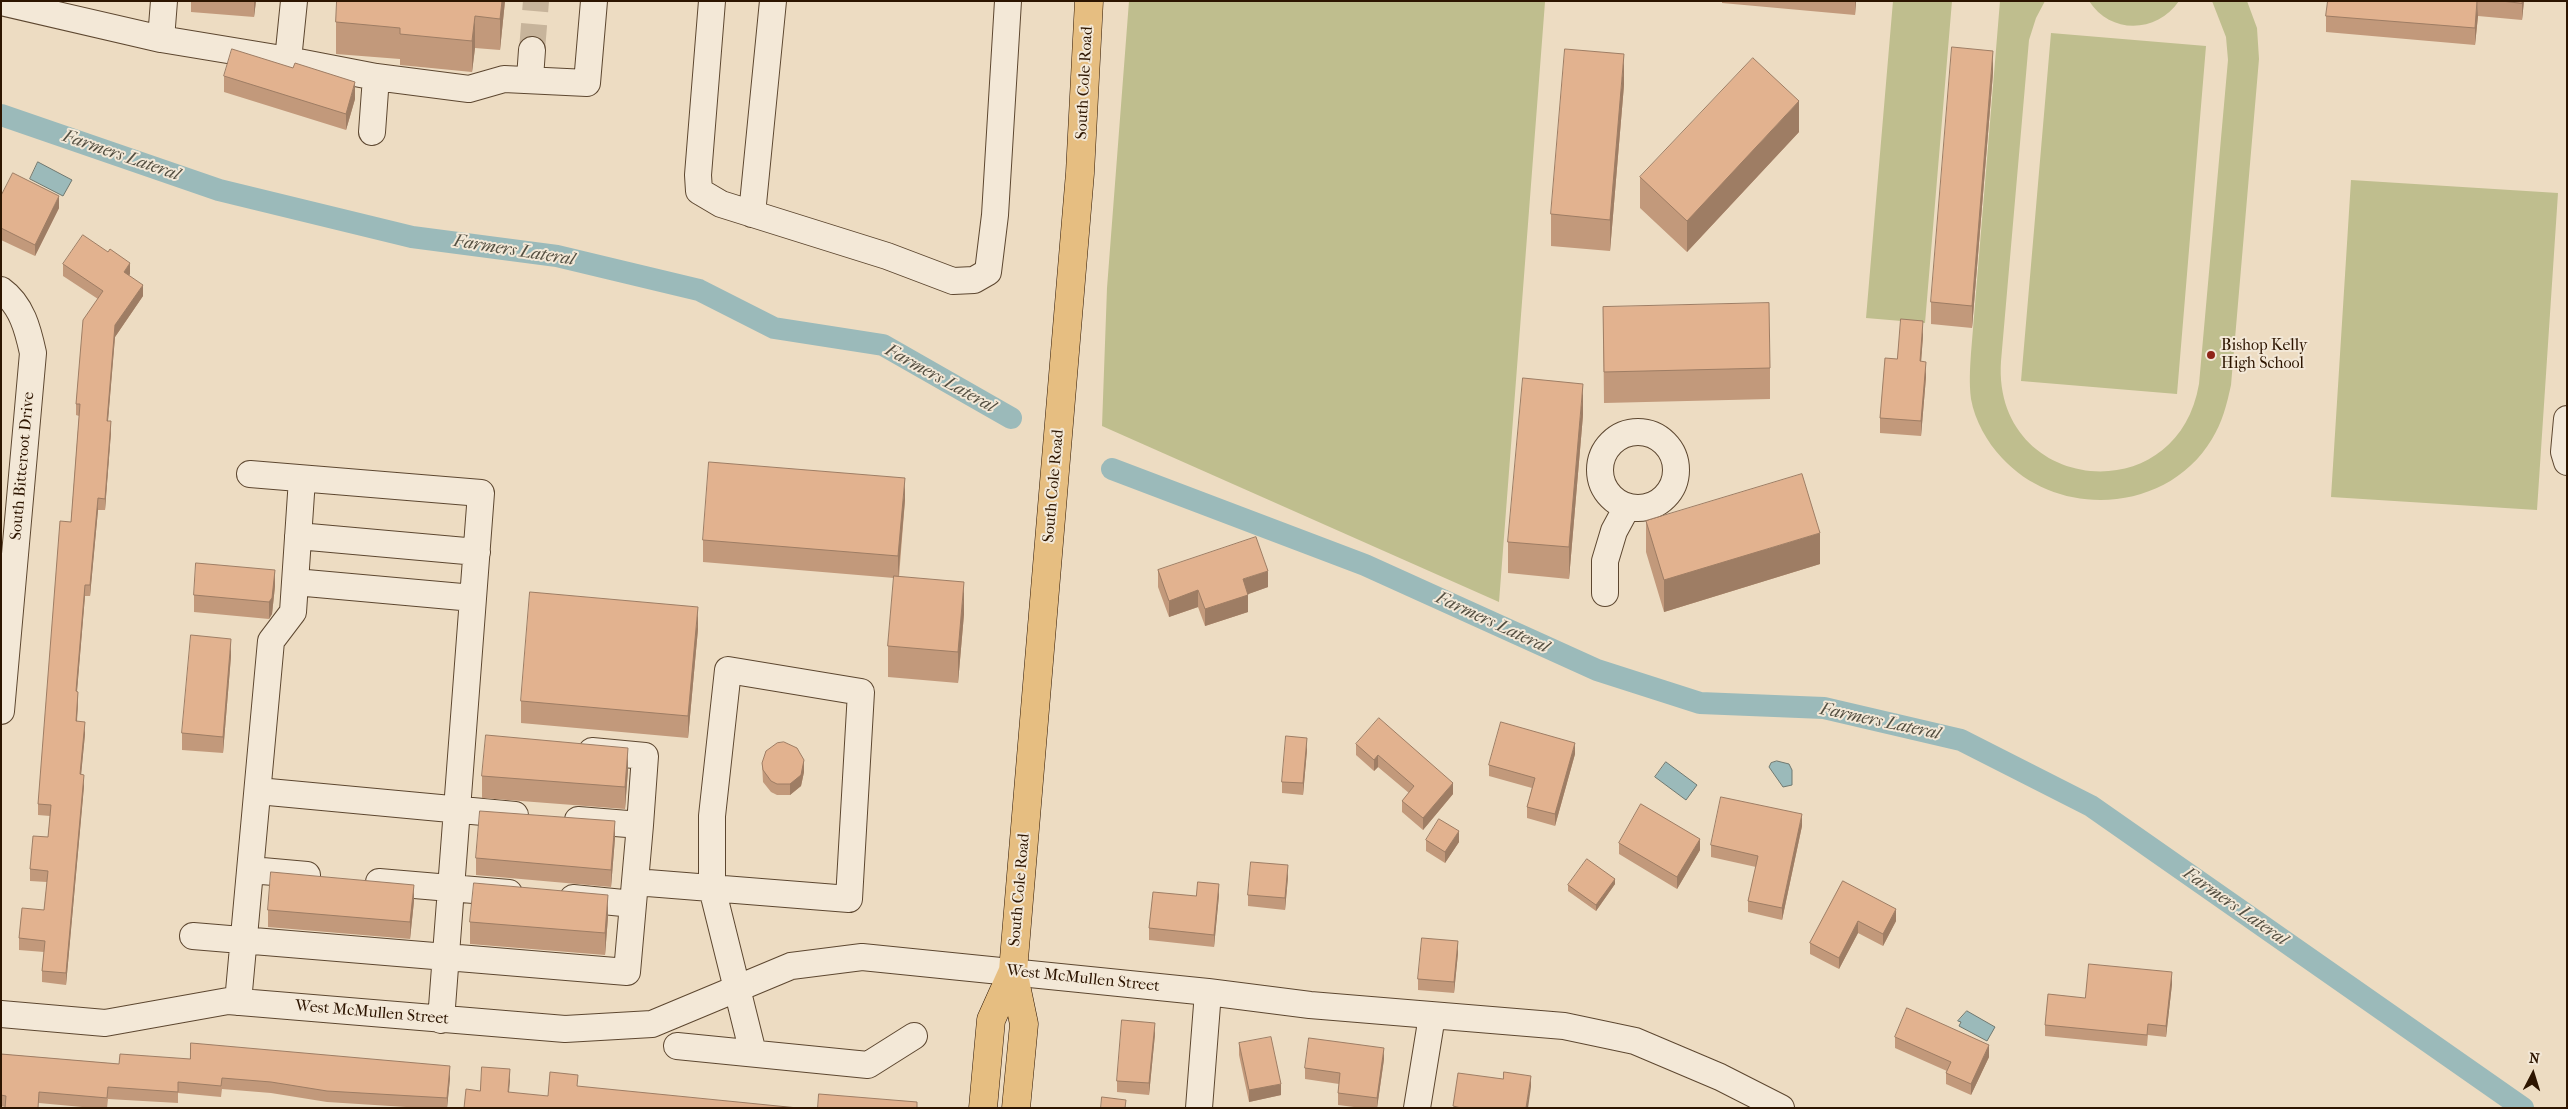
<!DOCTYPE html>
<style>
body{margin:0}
#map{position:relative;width:2568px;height:1109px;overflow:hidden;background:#eddcc2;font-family:"IM FELL French Canon",serif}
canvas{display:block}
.frame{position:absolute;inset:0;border:2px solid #2d1500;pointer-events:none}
.north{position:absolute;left:2508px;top:1049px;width:50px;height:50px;-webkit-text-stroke:4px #f3e8d7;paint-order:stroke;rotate:5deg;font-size:14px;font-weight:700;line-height:20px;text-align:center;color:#2d1500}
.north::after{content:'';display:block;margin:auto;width:18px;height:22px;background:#2d1500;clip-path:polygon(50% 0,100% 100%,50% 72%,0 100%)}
</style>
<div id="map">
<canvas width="2568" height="1109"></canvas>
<div class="frame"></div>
<div class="north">N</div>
</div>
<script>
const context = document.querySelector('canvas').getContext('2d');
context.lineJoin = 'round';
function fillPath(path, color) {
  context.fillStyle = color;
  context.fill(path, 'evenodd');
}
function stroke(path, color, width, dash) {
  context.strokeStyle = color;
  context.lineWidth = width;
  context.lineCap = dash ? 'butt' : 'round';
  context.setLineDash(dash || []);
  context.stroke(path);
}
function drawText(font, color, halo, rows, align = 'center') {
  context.font = font + ' "IM FELL French Canon",serif';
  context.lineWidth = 4;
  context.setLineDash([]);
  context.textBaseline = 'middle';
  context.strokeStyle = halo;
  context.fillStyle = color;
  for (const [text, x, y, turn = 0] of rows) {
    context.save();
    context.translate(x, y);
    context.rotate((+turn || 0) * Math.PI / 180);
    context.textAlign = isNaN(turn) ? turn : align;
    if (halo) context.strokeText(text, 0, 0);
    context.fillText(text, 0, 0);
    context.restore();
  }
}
fillPath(new Path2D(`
 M1129,1L1545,2L1499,602L1102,426L1107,288Z
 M1893,1H1952L1925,323L1866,318Z
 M2000,1H2045L2036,18L2029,40L2001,361C1992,493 2177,514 2199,384L2228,60L2226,37L2212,1H2247L2257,28L2259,59L2231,385C2227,404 2222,423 2212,439C2168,513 2059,520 2002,458C1987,442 1975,421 1971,399C1969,383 1970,368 1971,353Z
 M2089,1H2179C2157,33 2111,35 2089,1Z
 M2051,33L2206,46L2177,394L2021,381Z
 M2351,180L2558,193L2537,510L2331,497Z`), '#bfbe8e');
const water = new Path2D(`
 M38,162L72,180L63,196L30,179Z
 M1777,761L1789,764L1792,770V785L1783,787L1769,767L1771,763Z
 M1666,762L1697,785L1686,800L1655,777Z
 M1967,1011L1995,1027L1987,1041L1959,1026L1961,1022L1958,1021Z`);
fillPath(water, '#9bbaba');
stroke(water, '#6f7870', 1);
stroke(new Path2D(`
 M1,115L219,190L412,237L557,256L699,290L774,328L883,345L1011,418
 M1112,469L1365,565L1597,670L1700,703L1824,708L1961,740L2091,806L2523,1108`), '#9bbaba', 22);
stroke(new Path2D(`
 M532,50L536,1`), '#c7b49b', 26, [26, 13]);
const minor = new Path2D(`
 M164,1L161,39L288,60
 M294,1L288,60L376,77L469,89L504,79L587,83L594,1
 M712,1L698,175L699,191L721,204L887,256L953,281L974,280L988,272L995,215L1008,1
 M1,2L161,39
 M530,78L532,50
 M372,132L376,77
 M752,214L773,1
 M1,290C22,305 28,330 33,353L1,711
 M2567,419L2564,452L2567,462
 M1600 470a38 38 0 1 1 76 0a38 38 0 1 1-76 0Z
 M250,474L481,493L441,1020
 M298,536L477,552
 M295,582L473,598
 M1605,593V561L1614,531L1627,507
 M592,751L645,756L640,825
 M258,791L515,815
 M251,870L307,875
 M379,882L509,893
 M635,882L849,899L861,692L728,670L712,816V888L753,1053
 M573,898L633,904L640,825L578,820
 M193,936L627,972L633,904
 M238,1002L271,641L293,612L302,479
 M1,1014L105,1023L228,1001L565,1029L652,1024L791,966L862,957L1208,992L1310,1005L1564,1026L1635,1041L1720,1077L1781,1108
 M677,1046L868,1065L914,1036
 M1199,1108L1208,992
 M1417,1108L1432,1016`);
const major = new Path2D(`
 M983,1108L991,1020L1013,971
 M1016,1108L1024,1024L1013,971L1080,173L1089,1`);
stroke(minor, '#5d4730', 28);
stroke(major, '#2d1500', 29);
stroke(minor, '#f3e8d7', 26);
stroke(major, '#e6be81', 28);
fillPath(new Path2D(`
 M191,1H256L254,17L191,12Z
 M337,1H505L500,50L475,48L472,72L400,65V59L336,54V22Z
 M1722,1H1856L1855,15L1722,3Z
 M2328,1H2524L2522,20L2478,16L2475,45L2326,32V16Z
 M1993,73L1972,328L1931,324V302Z
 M224,76L355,99L346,130L224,92Z
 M1624,85L1610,251L1551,246V214Z
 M1799,132L1687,252L1640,208V177Z
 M1,196L59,208L35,256L1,240Z
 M63,264L130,274L129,275L143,296L115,337L108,421L111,432L105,510H98L90,596H85L77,691L78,703L77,722L85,734L81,774L84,786L66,985L42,982V971L44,952L19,950V938L44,910L47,882L30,881V869L48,837L50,816L38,815V804L71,522L79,416L76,415V404L98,299L63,276Z
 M1603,307L1770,368V399L1604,403Z
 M1923,336L1921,361L1926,377L1921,436L1880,433V418L1897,359Z
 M1583,415L1569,579L1508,573V542Z
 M905,500L899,577L964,614L958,683L888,677V646L894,578L703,562V540Z
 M1646,521L1820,564L1664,612L1646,552Z
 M1158,570L1268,587L1248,594V612L1205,626L1198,607L1169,617L1158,587Z
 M275,586L272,614L269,619L194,612V595Z
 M698,629L688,738L521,723V701Z
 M231,656L223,753L182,750V733Z
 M1356,744L1453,794L1423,830L1402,812V801L1409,793L1378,767L1374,771L1356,755Z
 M1307,750L1303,795L1282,793V782Z
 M1575,754L1555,826L1527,818V807L1532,788L1489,776V765Z
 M762,763L804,772L801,786L790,795H777L771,792L763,782Z
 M628,770L625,809L482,798V776Z
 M1802,826L1782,920L1748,912V901L1756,867L1711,857V845Z
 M615,838L611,887L476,875V858Z
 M1426,840L1459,842L1445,863L1426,851Z
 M1619,843L1700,850L1677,889L1619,854Z
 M1288,877L1285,910L1248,906V895Z
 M1843,881L1896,921L1883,946L1858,933L1839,969L1810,954V943Z
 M1615,884L1596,911L1568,891V885Z
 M1219,895L1214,947L1149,940V928Z
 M414,901L410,939L268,927V910Z
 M608,917L605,955L470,944V922Z
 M1458,953L1454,993L1418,990V979Z
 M2172,984L2166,1037L2148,1035L2147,1046L2045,1036V1025L2085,998Z
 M1155,1034L1149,1095L1117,1092V1081Z
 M1895,1037L1989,1057L1971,1095L1946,1084V1073L1947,1071L1895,1048Z
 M1239,1043L1281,1095L1249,1102L1239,1055Z
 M1,1054L119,1064L450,1078L447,1108H422L327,1102L271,1093L222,1089L221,1097L178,1093V1103L108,1099L107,1108H93L39,1103L5,1107L1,1106Z
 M1384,1059L1377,1108H1362L1338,1105V1093L1339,1084L1305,1079V1068Z`), '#c2997b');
fillPath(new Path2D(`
 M254,1H256L254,17Z
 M502,1H505L500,50V19Z
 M1855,1H1856L1855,15Z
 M2477,1L2478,16L2475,45V28Z
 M2522,1H2524L2522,20Z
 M475,16V48L472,72V41Z
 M1993,51V73L1972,328V306Z
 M1624,54V85L1610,251V220Z
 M355,82V99L346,130V114Z
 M1799,101V132L1687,252V221Z
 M59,196V208L35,256V245Z
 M130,263V274L124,283V272Z
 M143,285V296L115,337L107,432V421L115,325Z
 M1923,321V336L1920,376V361Z
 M1926,362V377L1921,436V421Z
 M1583,384V415L1569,579V547Z
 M111,421V432L105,510V499Z
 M905,478V500L898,578V556Z
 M98,498V510L90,596V585Z
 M1820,533V564L1664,612V580Z
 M275,570V586L272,614L269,619V602Z
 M1268,571V587L1243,596V579Z
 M964,582V614L958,683V652Z
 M85,585V596L76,703V691Z
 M1198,590V607L1169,617V601Z
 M1248,595V612L1205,626V609Z
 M698,607V629L688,738V716Z
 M231,639V656L223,753V737Z
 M78,692V703L76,733V721Z
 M85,722V734L80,786V774Z
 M1307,738V750L1303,795V783Z
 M1575,743V754L1555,826V814Z
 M628,748V770L625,809V787Z
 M1378,755V767L1374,771V760Z
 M804,760V772L801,786L790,795V784Z
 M84,775V786L66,985V973Z
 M1453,783V794L1423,830V818Z
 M1802,814V826L1782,920V908Z
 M615,821V838L611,887V870Z
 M1459,831V842L1445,863V852Z
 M1700,839V850L1677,889V877Z
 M1288,865V877L1285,910V898Z
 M1615,879V884L1596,911V905Z
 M1219,884V895L1214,947V935Z
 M414,885V901L410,939V922Z
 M608,895V917L605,955V933Z
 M1896,909V921L1883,946V934Z
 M1858,921V933L1839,969V958Z
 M1458,941V953L1454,993V982Z
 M2172,972V984L2166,1037V1026Z
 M1155,1023V1034L1149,1095V1083Z
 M1989,1045V1057L1971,1095V1084Z
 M1384,1048V1059L1377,1108V1098Z
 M450,1066V1078L447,1108V1098Z
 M510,1069V1081L508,1103V1092Z
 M1531,1076V1087L1528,1108H1526Z
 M1281,1084V1095L1249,1102V1090Z`), '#9e7d64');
const building = new Path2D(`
 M337,1H502L500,19L475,16L472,41L400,34V28L336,22Z
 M2328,1H2477L2475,28L2326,16Z
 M2502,1H2522V3Z
 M1952,47L1993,51L1972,306L1931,302Z
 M232,49L293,68L295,63L355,82L346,114L224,76Z
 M1565,49L1624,54L1610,220L1551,214Z
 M1753,58L1799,101L1687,221L1640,177Z
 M13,173L59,196L35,245L1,228V196Z
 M83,235L108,252L110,249L130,263L124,272L143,285L115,325L107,421H111L105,499L98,498L90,585H85L76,691L78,692L76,721L85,722L80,774L84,775L66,973L42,971L45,941L19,938L22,908L44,910L48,871L30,869L33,836L48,837L51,805L38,804L60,521L71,522L80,404H76L83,320L103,291L63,264Z
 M1769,303L1770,368L1604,372L1603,307Z
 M1901,319L1923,321L1920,361L1926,362L1921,421L1880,418L1885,358L1897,359Z
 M1523,378L1583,384L1569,547L1508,542Z
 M709,462L905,478L898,556L703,540Z
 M1802,474L1820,533L1664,580L1646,521Z
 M1256,537L1268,571L1243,579L1248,595L1205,609L1198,590L1169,601L1158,570Z
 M196,563L275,570L272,598L269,602L194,595Z
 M894,576L964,582L958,652L888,646Z
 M530,592L698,607L688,716L521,701Z
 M191,635L231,639L223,737L182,733Z
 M1379,718L1453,783L1423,818L1402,801L1414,786L1378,755L1374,760L1356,744Z
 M1501,722L1575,743L1555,814L1527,807L1535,778L1489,765Z
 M486,735L628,748L625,787L482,776Z
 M1286,736L1307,738L1303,783L1282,782Z
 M784,742L797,748L804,760L801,775L790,784H777L771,781L763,770L762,763L766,751L777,743Z
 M1721,797L1802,814L1782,908L1748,901L1758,856L1711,845Z
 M1641,804L1700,839L1677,877L1619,843Z
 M480,811L615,821L611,870L476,858Z
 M1439,819L1459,831L1445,852L1426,840Z
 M1587,859L1615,879L1596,905L1568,885Z
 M1251,862L1288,865L1285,898L1248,895Z
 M271,872L414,885L410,922L268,910Z
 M1843,881L1896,909L1883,934L1858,921L1839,958L1810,943Z
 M1198,882L1219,884L1214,935L1149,928L1153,892L1196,896Z
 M474,883L608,895L605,933L470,922Z
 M1422,938L1458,941L1454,982L1418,979Z
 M2089,964L2172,972L2166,1026L2148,1024L2147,1035L2045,1025L2048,994L2085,998Z
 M1907,1008L1989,1045L1971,1084L1946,1073L1951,1062L1895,1037Z
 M1122,1020L1155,1023L1149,1083L1117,1081Z
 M1271,1037L1281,1084L1249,1090L1239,1043Z
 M1309,1038L1384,1048L1377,1098L1338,1093L1340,1073L1305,1068Z
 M191,1043L450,1066L447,1098L327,1091L271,1082L222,1078L221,1086L178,1082V1092L108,1087L107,1098L39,1092L38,1108H5L6,1096L1,1095V1054L119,1064L120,1054L190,1059Z
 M482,1067L510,1069L508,1092L548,1096L550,1072L578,1075L577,1086L798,1108H464L466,1089L480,1091Z
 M1504,1072L1531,1076L1526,1108H1461L1453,1106L1458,1073L1503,1079Z
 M819,1094L917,1102V1108H818Z
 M1102,1097L1126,1100L1125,1108H1101Z`);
fillPath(building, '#e2b28f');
stroke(building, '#9e7d64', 1);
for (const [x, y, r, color] of [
 [2211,355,5,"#8f2418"]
]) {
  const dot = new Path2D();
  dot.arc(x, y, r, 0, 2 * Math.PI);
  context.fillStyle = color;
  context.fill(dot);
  stroke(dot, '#f3e8d7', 2);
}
drawText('16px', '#2d1500', '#f3e8d7', [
 ["South Cole Road",1085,83,-87],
 ["South Bitteroot Drive",23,466,-85],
 ["South Cole Road",1054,486,-85],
 ["South Cole Road",1020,890,-85],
 ["West McMullen Street",1083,979,6],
 ["West McMullen Street",372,1013,5]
]);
drawText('16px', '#2d1500', '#f3e8d7', [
 ["Bishop Kelly",2221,346],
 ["High School",2221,364]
], 'left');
drawText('italic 18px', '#544f41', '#f3e8d7', [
 ["Farmers Lateral",121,156,19],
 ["Farmers Lateral",514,251,9],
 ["Farmers Lateral",940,379,29],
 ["Farmers Lateral",1492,623,25],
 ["Farmers Lateral",1880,722,12],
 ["Farmers Lateral",2235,907,35]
]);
</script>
